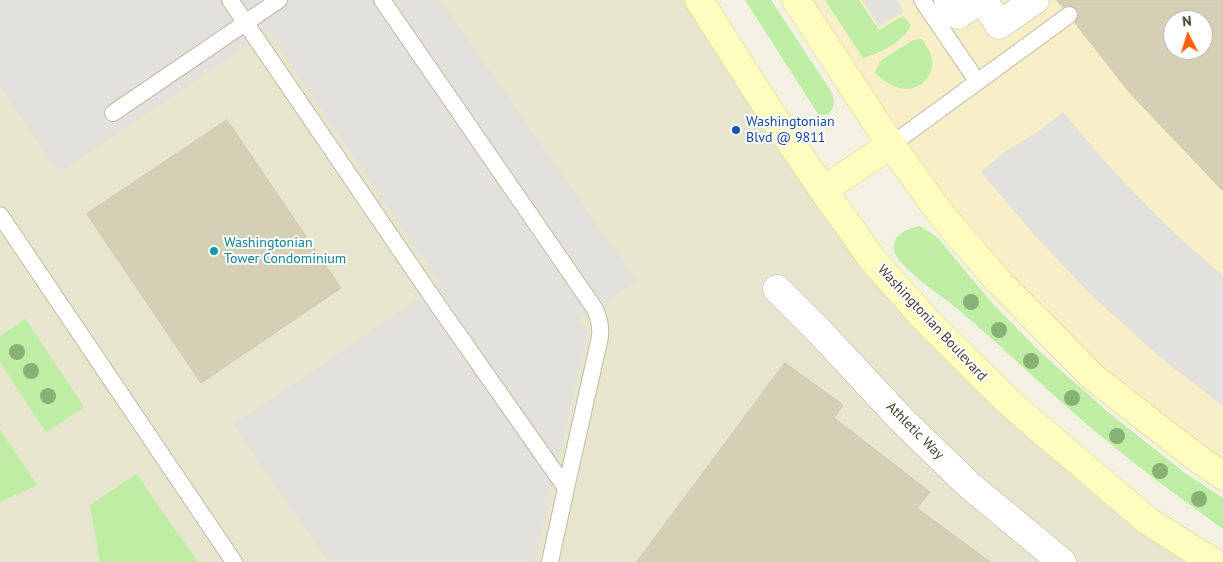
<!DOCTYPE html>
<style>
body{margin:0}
#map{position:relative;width:1223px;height:562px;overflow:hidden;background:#f3f1e1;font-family:"PT Sans",sans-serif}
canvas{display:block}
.north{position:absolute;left:1163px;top:10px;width:50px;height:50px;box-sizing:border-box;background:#fff;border:1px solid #b4b3ad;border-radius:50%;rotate:355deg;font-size:14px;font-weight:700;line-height:20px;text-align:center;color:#444131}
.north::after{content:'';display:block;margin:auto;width:18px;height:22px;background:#ff600c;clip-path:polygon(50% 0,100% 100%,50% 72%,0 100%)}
</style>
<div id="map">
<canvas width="1223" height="562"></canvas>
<div class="north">N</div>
</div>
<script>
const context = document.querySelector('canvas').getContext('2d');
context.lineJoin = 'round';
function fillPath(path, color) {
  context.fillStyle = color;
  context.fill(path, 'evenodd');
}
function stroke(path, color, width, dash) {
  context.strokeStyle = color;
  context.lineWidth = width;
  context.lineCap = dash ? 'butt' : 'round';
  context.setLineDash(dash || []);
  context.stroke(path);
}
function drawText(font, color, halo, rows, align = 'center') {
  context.font = font + ' "PT Sans",sans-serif';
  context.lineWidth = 4;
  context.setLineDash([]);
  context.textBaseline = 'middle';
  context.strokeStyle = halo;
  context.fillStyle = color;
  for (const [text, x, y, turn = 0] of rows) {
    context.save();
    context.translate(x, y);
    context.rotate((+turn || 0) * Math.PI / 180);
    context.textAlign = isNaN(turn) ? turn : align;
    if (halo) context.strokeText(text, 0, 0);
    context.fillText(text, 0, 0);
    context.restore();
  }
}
fillPath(new Path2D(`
 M0,0H692L869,265L1202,562H0Z`), '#e7e5ce');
fillPath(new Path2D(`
 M801,0H1223V469L1093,371L941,209ZM1173,20H1203V50H1173Z`), '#f8eec8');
fillPath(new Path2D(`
 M745,0H771L832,93C835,103 835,108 827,115L818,114Z
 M825,0H859L879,30L901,17L905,18L911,25C905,41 879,54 863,58Z
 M922,39C925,44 930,50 931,56C937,77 918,93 899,88C889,85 882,79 875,73L880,61L913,40Z
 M920,226L937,237L992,303L1039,351L1109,413L1185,473L1223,498V529C1178,496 1132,463 1090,427C1045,389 1004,348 959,310C945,298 895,266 894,249C893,233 908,229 920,226Z
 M25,319L84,407L46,432L0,362V336Z
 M0,430L37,485L0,502Z
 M136,474L198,562H100L90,505Z`), '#beeda4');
fillPath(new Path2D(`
 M0,0H440L636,281L578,320L586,332L585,344L534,562H329L234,425L441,284L268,31L59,172L0,86Z
 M862,0H897L904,11L879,27Z
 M1063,112L1110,167L1150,209L1181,239L1223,276V406L1161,358L1088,292L1032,232L981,172L1003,153L1040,130Z`), '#e2e1db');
const building = new Path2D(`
 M1057,0H1223V191L1130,93L1075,23L1079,14L1077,9L1068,5L1063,7ZM1173,20H1203V50H1173Z
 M227,120L341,288L201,383L87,214Z
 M785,363L843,405L834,418L930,492L917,508L990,562H637Z`);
fillPath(building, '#d5cfb5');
stroke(building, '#d1c9a8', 1);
const lane = new Path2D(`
 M230,0L437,304L566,488L550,562
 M382,0L595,309C599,319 601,326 600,337L566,488
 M922,0L977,81
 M113,113L279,0
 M891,145L1069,15
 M0,215L234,562`);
const street = new Path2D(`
 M948,0L958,15L980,0
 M983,0L999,25L1035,0
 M777,289L820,332L902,420L969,485L1062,562`);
const secondary = new Path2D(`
 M699,0L776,121L823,190L873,260L928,322L1011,404L1148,521L1213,562
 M796,0L891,145L944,218L1000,283L1094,378L1193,455L1223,476
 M823,190L891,145`);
stroke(lane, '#bebba3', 18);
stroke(street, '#bebba3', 29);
stroke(secondary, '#d8d38b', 29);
stroke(lane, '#fff', 16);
stroke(street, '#fff', 28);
stroke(secondary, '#fffcbf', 28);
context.fillStyle = '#88b176';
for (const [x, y] of [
 [971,302],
 [999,330],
 [17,352],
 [1031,361],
 [31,371],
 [48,396],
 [1072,398],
 [1117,436],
 [1160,471],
 [1199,499]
]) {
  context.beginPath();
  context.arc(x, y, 8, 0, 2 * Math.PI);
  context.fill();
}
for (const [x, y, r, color] of [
 [736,130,5,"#1a4fb4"],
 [214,251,5,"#0f9aa8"]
]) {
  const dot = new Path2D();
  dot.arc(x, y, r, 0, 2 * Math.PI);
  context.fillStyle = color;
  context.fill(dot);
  stroke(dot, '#fff', 2);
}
drawText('14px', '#164399', '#fff', [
 ["Washingtonian",746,122],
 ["Blvd @ 9811",746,138]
], 'left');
drawText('14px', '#0d838f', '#fff', [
 ["Washingtonian",224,243],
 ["Tower Condominium",224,259]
], 'left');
drawText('14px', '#444131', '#fff', [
 ["Washingtonian Boulevard",932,323,47],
 ["Athletic Way",915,431,45]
]);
</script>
